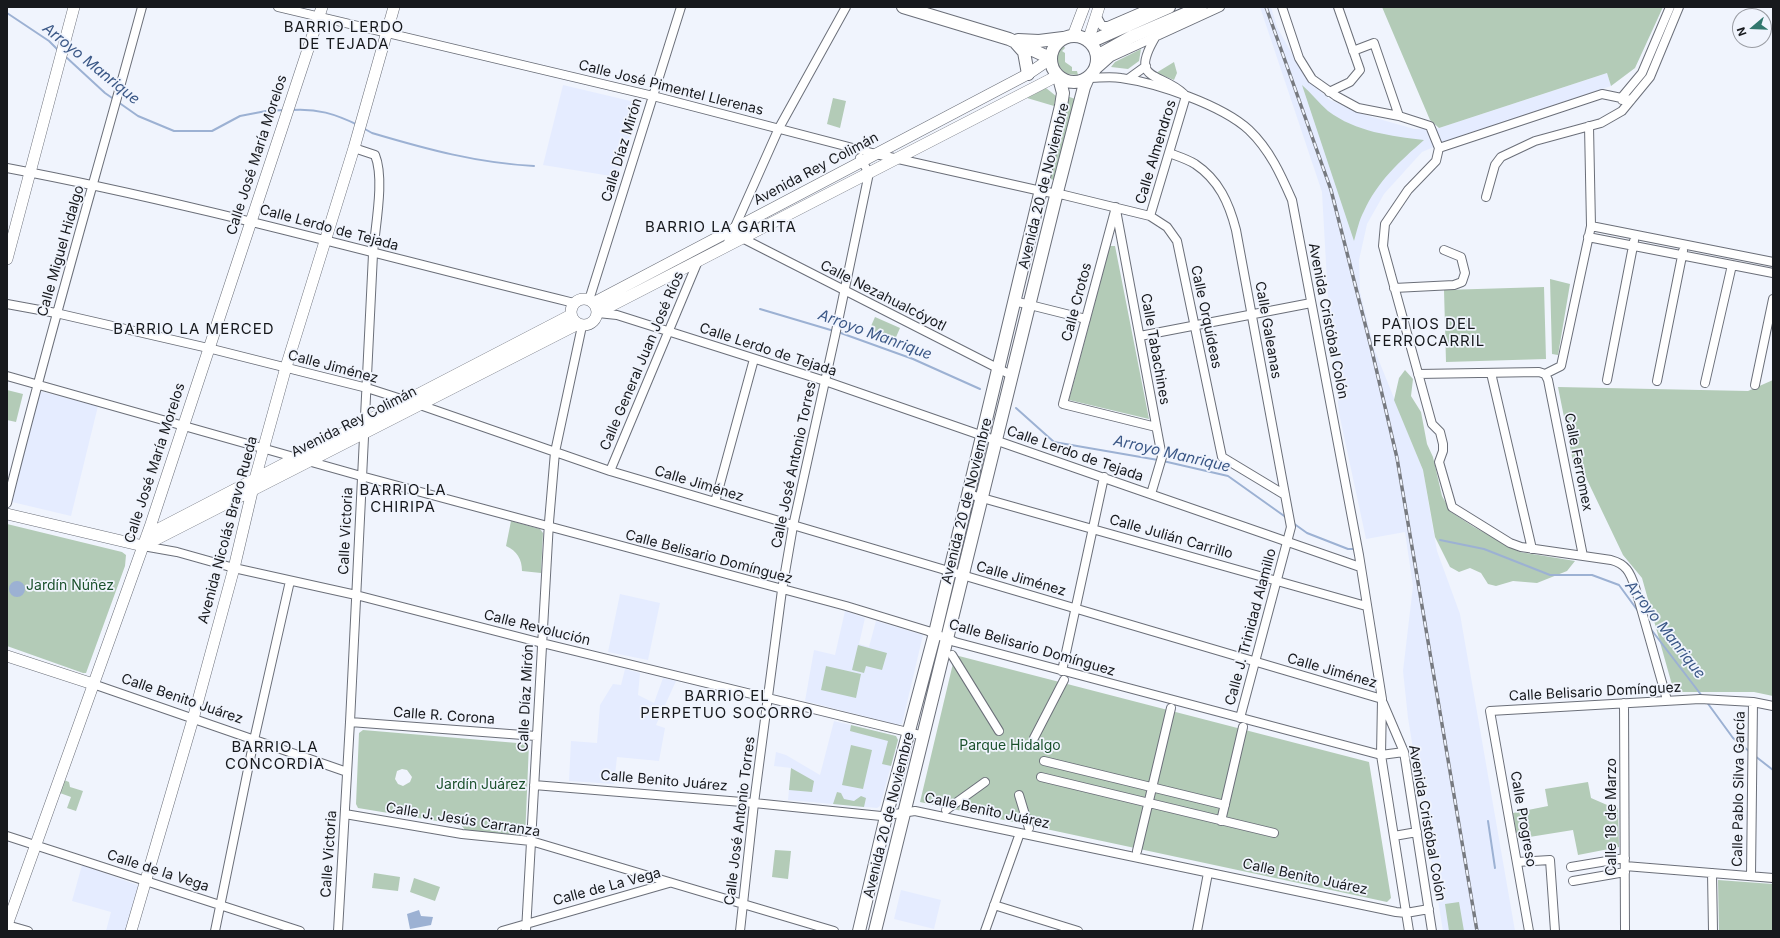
<!DOCTYPE html>
<meta charset="utf-8">
<style>
body{margin:0}
#map{position:relative;width:1780px;height:938px;overflow:hidden;background:#f0f4fd;font-family:Inter,sans-serif}
canvas{display:block}
.frame{position:absolute;inset:0;border:8px solid #17191d;pointer-events:none}
.north{position:absolute;left:1732px;top:8px;width:40px;height:40px;box-sizing:border-box;background:#f0f4fd;border:1px solid #999ca3;border-radius:50%;rotate:251deg;font-size:11px;font-weight:700;line-height:16px;text-align:center;color:#17191d}
.north::after{content:'';display:block;margin:auto;width:14px;height:18px;background:#31776e;clip-path:polygon(50% 0,100% 100%,50% 72%,0 100%)}
</style>
<div id="map">
<canvas width="1780" height="938"></canvas>
<div class="frame"></div>
<div class="north">N</div>
</div>
<script>
const context = document.querySelector('canvas').getContext('2d');
context.lineJoin = 'round';
function fillPath(path, color) {
  context.fillStyle = color;
  context.fill(path, 'evenodd');
}
function stroke(path, color, width, dash) {
  context.strokeStyle = color;
  context.lineWidth = width;
  context.lineCap = dash ? 'butt' : 'round';
  context.setLineDash(dash || []);
  context.stroke(path);
}
function drawText(font, color, halo, rows, align = 'center') {
  context.font = font + ' Inter,sans-serif';
  context.lineWidth = 3.5;
  context.setLineDash([]);
  context.textBaseline = 'middle';
  context.strokeStyle = halo;
  context.fillStyle = color;
  for (const [text, x, y, turn = 0] of rows) {
    context.save();
    context.translate(x, y);
    context.rotate((+turn || 0) * Math.PI / 180);
    context.textAlign = isNaN(turn) ? turn : align;
    if (halo) context.strokeText(text, 0, 0);
    context.fillText(text, 0, 0);
    context.restore();
  }
}
fillPath(new Path2D(`
 M1260,7H1271L1277,27L1305,77L1330,100L1362,114L1414,129L1439,128L1607,73L1611,86L1453,139L1422,152L1384,194L1367,224L1359,260L1360,292L1375,351L1423,470L1437,551L1460,614L1515,931H1443L1408,718L1403,671L1413,586L1405,532L1366,539L1339,413L1328,299L1322,192Z
 M563,85L639,103L640,105L617,177L543,165Z
 M39,391L98,406L71,516L12,502Z
 M620,594L660,603L648,660L608,652Z
 M845,611L865,618L859,644L869,647L876,621L923,635L902,724L898,725L805,701L814,650L835,655Z
 M625,669L640,673L638,695L654,703L663,678L676,681L656,725L665,728L659,761L617,757L614,784L569,781L571,741L597,743L600,705L613,684L621,685Z
 M834,721L896,736L898,740L880,806L877,808L788,800L791,768L774,766L776,752L786,755L820,775Z
 M82,865L140,886L127,931H106L111,912L72,901Z
 M901,890L941,900L934,929L894,919Z`), '#e5ecff');
fillPath(new Path2D(`
 M1382,7H1663L1635,68L1611,86L1607,73L1439,128L1430,120Z
 M1063,45L1065,48L1062,51L1065,53V62L1072,67V71H1077L1078,75L1066,74L1057,64V54Z
 M1141,49L1139,61L1128,69L1111,67L1115,62Z
 M1174,62L1177,73L1174,80L1156,73Z
 M1302,85C1311,93 1319,103 1328,111C1356,132 1391,136 1424,140C1400,161 1377,182 1364,211C1359,220 1357,231 1354,241Z
 M1046,88L1056,96L1054,106L1027,98Z
 M1067,96L1075,99L1055,180L1049,179Z
 M833,98L846,101L840,128L827,124Z
 M1110,246H1115L1149,419L1069,400Z
 M1550,279L1570,284L1558,355L1552,354Z
 M1544,287L1546,359L1446,362L1444,290Z
 M875,317L900,328L893,344L868,333Z
 M1405,370L1413,379L1411,396L1421,412L1427,444L1433,457L1442,496L1451,512L1474,527L1520,552L1575,561L1567,571L1537,583L1513,581L1496,586L1488,584L1481,573L1470,568L1459,572L1450,567L1435,537L1423,470L1394,400L1399,378Z
 M1773,380V696L1754,692H1674L1642,578L1623,555L1580,465L1574,467L1558,387L1748,391Z
 M7,390L23,394L16,422L7,420Z
 M511,521L540,529L543,533L541,573L522,571C522,559 517,551 506,546Z
 M7,524L122,552L126,555L125,566L86,673H83L7,646Z
 M858,645L887,653L882,670L866,666L864,673L852,670Z
 M955,655L1369,762L1391,898L1387,902L920,802Z
 M826,666L861,674L856,698L821,690Z
 M851,725L896,736L898,740L891,766L882,764L888,741L850,731Z
 M363,730L529,744L525,838L466,831L461,825L358,808L356,804L359,733ZM402,769L407,770L412,777L410,782L403,786L398,784L395,779L397,771Z
 M851,745L872,750L863,789L842,785Z
 M791,768L814,781L812,792L789,790Z
 M64,780L69,782L70,787L83,791L76,811L67,808L71,797L60,793Z
 M1588,782L1591,798L1614,808H1618L1619,847L1578,855L1573,830L1517,839L1513,813L1548,806L1545,789Z
 M837,792L841,793L844,799L854,801L861,796L866,798L864,807L833,804Z
 M775,850L791,851L788,879L772,877Z
 M374,873L400,877L398,891L372,888Z
 M414,878L440,887L435,901L410,892Z
 M1718,880L1773,884V931H1719Z
 M1459,902L1464,931H1449L1445,904Z`), '#b3cbb7');
fillPath(new Path2D(`
 M9 589a8 8 0 1 1 16 0a8 8 0 1 1-16 0Z
 M419,910L421,916L433,917L431,925L410,929L407,914Z`), '#9cb1d3');
stroke(new Path2D(`
 M7,13L49,41L58,50
 M66,57L105,93L115,100
 M118,102L138,116L174,131H212L240,116L266,111L285,110
 M291,110C317,108 335,114 358,125
 M363,128L372,133C426,149 477,163 534,166
 M760,309L834,331
 M838,332L913,359L980,389
 M1016,408L1054,442L1158,460
 M1163,461L1228,476L1287,518
 M1293,523L1307,533L1348,549H1355
 M1440,540L1484,549L1550,575H1592L1619,585L1638,611
 M1650,628L1702,696
 M1706,701L1733,738L1750,752
 M1755,756L1773,770
 M1488,821L1495,868`), '#9cb1d3', 2);
const street = new Path2D(`
 M278,7L653,96L876,154L1041,191L1064,195L1150,216L1167,227L1177,241L1222,457L1285,495
 M1282,7L1299,58L1312,79L1336,96L1358,108L1399,116L1430,126L1439,148L1436,161L1408,190L1385,224L1383,246L1432,424L1440,432L1443,444V451L1439,462L1452,507L1510,543L1521,547L1611,560C1626,564 1630,572 1635,587L1667,700
 M1097,17L1102,26H1108L1152,7
 M1156,36C1128,83 1160,71 1184,94
 M1353,51L1374,43L1399,116
 M1093,73L1111,57L1220,7
 M1088,78C1099,78 1110,76 1121,78C1157,83 1222,105 1249,130C1270,150 1281,175 1292,200L1359,555L1382,699L1381,755L1409,931
 M1128,79L1146,66
 M1329,92L1350,82L1360,70L1338,7
 M1622,100V97L1642,73L1670,7
 M1439,148L1602,94L1631,100
 M1169,153C1177,156 1187,159 1195,164C1219,180 1229,203 1236,230L1291,527L1240,718
 M7,168C198,204 385,257 574,303
 M1486,197L1495,165L1501,157L1535,141L1601,123L1622,111L1650,77L1679,7
 M1116,207L1063,404L1156,427
 M1116,210L1162,457L1151,494
 M1150,216L1186,96
 M1591,226L1773,262
 M734,229L742,238L1013,376
 M1588,237L1773,273
 M726,247L779,128L846,7
 M1394,288L1454,285L1462,282L1465,273L1461,257L1444,250
 M589,300L681,7
 M1014,301L1086,319
 M7,304L56,313L208,348L367,388L420,405L610,471L1382,699
 M598,313L617,315L825,381L1360,567
 M1140,336L1311,303
 M1491,373L1532,549
 M1418,374L1539,372L1545,374
 M1545,374L1561,366L1591,226L1589,126
 M1545,374L1548,380L1583,556
 M7,376L361,476L846,606L928,631L955,642L1381,755L1404,752
 M1607,380L1634,241
 M1657,381L1683,251
 M1705,383L1732,265
 M1755,385L1773,299
 M610,471L698,261
 M968,494L1366,606
 M715,502L754,359
 M7,503C48,337 97,173 142,7
 M143,546L177,552L234,568L356,595L542,643L924,736
 M952,655L999,731
 M1062,671L1104,477
 M93,684L347,772
 M1383,703L1404,752L1432,931
 M1624,703L1625,931
 M350,722L536,736
 M1034,738L1064,680
 M1044,761L1225,805
 M1041,777L1274,833
 M534,785L754,803L881,816L915,811L1396,912L1406,913L1429,909
 M1019,795L1029,828
 M946,810L985,782
 M345,814L462,834L531,841L834,931
 M1221,821L1243,727
 M7,836L300,931
 M1394,836L1417,832
 M1137,851L1171,708
 M1517,862L1550,860L1555,931
 M1625,866L1773,878
 M1571,867L1625,858
 M1712,873L1713,931
 M1751,876L1753,702
 M1573,881L1625,872
 M994,905L1078,931
 M7,925L28,931
 M215,931L254,740L290,581
 M338,931L350,722L373,254C375,227 385,179 375,155L354,148
 M502,931L669,883
 M526,931L549,522L555,452L582,326
 M740,931L754,803L782,590L793,526L835,336L869,173L860,158
 M985,931L1020,833
 M1197,931L1208,873
 M1529,931L1490,711L1700,699L1753,702L1773,706`);
const secondary = new Path2D(`
 M1073,36L1084,7
 M1088,41L1099,7
 M7,259L74,7
 M571 312a13 13 0 1 1 26 0a13 13 0 1 1-26 0Z
 M593,303L1028,74L1050,59
 M597,313L1057,76
 M7,514L143,546
 M147,535L571,315
 M143,546L578,324
 M7,656L93,684
 M7,925L151,524L322,7
 M131,931L193,719L234,568L255,479L286,367L354,148L394,7`);
const primary = new Path2D(`
 M903,7L1009,39L1050,58
 M1051 59a23 23 0 1 1 46 0a23 23 0 1 1-46 0Z
 M1018,40L1039,41L1063,38
 M1090,42L1169,7
 M1016,43L1024,52L1028,74
 M1097,56L1131,37L1201,7
 M859,931L885,821L935,633L1061,106L1063,93L1059,78
 M875,931L1058,188L1084,87L1088,78`);
stroke(street, '#6b6f79', 10);
stroke(secondary, '#6b6f79', 12);
stroke(primary, '#6b6f79', 14);
stroke(street, '#fff', 8);
stroke(secondary, '#fff', 11);
stroke(primary, '#fff', 12);
const rail = new Path2D(`
 M1266,7L1331,190L1372,351L1397,458L1477,931`);
stroke(rail, '#777a80', 3.5);
stroke(rail, '#f0f4fd', 2, [6]);
drawText('14px', '#17191d', '#f0f4fd', [
 ["Calle José Pimentel Llerenas",671,88,14],
 ["Calle Díaz Mirón",622,150,-73],
 ["Calle Almendros",1156,152,-73],
 ["Calle José María Morelos",257,155,-72],
 ["Avenida Rey Colimán",816,169,-28],
 ["Avenida 20 de Noviembre",1044,186,-76],
 ["Calle Lerdo de Tejada",329,228,15],
 ["Calle Miguel Hidalgo",61,251,-74],
 ["Calle Nezahualcóyotl",883,296,27],
 ["Calle Crotos",1077,302,-75],
 ["Calle Orquídeas",1206,317,78],
 ["Avenida Cristóbal Colón",1328,321,79],
 ["Calle Galeanas",1268,330,80],
 ["Calle Tabachines",1155,349,80],
 ["Calle Lerdo de Tejada",768,350,18],
 ["Calle General Juan José Ríos",642,361,-67],
 ["Calle Jiménez",333,367,15],
 ["Avenida Rey Colimán",354,422,-27],
 ["Calle Lerdo de Tejada",1075,454,19],
 ["Calle Ferromex",1578,462,79],
 ["Calle José María Morelos",155,463,-72],
 ["Calle José Antonio Torres",794,465,-78],
 ["Calle Jiménez",699,484,17],
 ["Avenida 20 de Noviembre",967,501,-76],
 ["Avenida Nicolás Bravo Rueda",228,530,-75],
 ["Calle Victoria",346,531,-87],
 ["Calle Julián Carrillo",1171,537,16],
 ["Calle Belisario Domínguez",709,557,15],
 ["Calle Jiménez",1021,579,16],
 ["Calle J. Trinidad Alamillo",1251,627,-75],
 ["Calle Revolución",537,628,14],
 ["Calle Belisario Domínguez",1032,648,16],
 ["Calle Jiménez",1332,671,16],
 ["Calle Belisario Domínguez",1595,692,-3],
 ["Calle Díaz Mirón",526,698,-87],
 ["Calle Benito Juárez",182,699,19],
 ["Calle R. Corona",444,716,4],
 ["Calle Benito Juárez",664,781,5],
 ["Calle Pablo Silva García",1739,789,-89],
 ["Calle Benito Juárez",987,811,12],
 ["Avenida 20 de Noviembre",889,815,-76],
 ["Calle 18 de Marzo",1612,817,-90],
 ["Calle Progreso",1523,819,80],
 ["Calle J. Jesús Carranza",463,820,9],
 ["Calle José Antonio Torres",740,821,-83],
 ["Avenida Cristóbal Colón",1427,823,80],
 ["Calle Victoria",329,854,-86],
 ["Calle de la Vega",158,871,18],
 ["Calle Benito Juárez",1305,877,12],
 ["Calle de La Vega",607,887,-15]
]);
drawText('14px', '#1b512c', '#f0f4fd', [
 ["Jardín Núñez",70,586],
 ["Parque Hidalgo",1010,746],
 ["Jardín Juárez",481,785]
]);
context.letterSpacing = '1px';
drawText('15px', '#17191d', '#f0f4fd', [
 ["BARRIO LERDO",344,27],
 ["DE TEJADA",344,44],
 ["BARRIO LA GARITA",721,227],
 ["PATIOS DEL",1429,324],
 ["FERROCARRIL",1429,341],
 ["BARRIO LA MERCED",194,329],
 ["BARRIO LA",403,490],
 ["CHIRIPA",403,507],
 ["BARRIO EL",727,696],
 ["PERPETUO SOCORRO",727,713],
 ["BARRIO LA",275,747],
 ["CONCORDIA",275,764]
]);
context.letterSpacing = '0px';
drawText('italic 15px', '#3a5786', '#f0f4fd', [
 ["Arroyo Manrique",91,64,39],
 ["Arroyo Manrique",875,335,20],
 ["Arroyo Manrique",1172,454,13],
 ["Arroyo Manrique",1665,630,52]
]);
</script>
